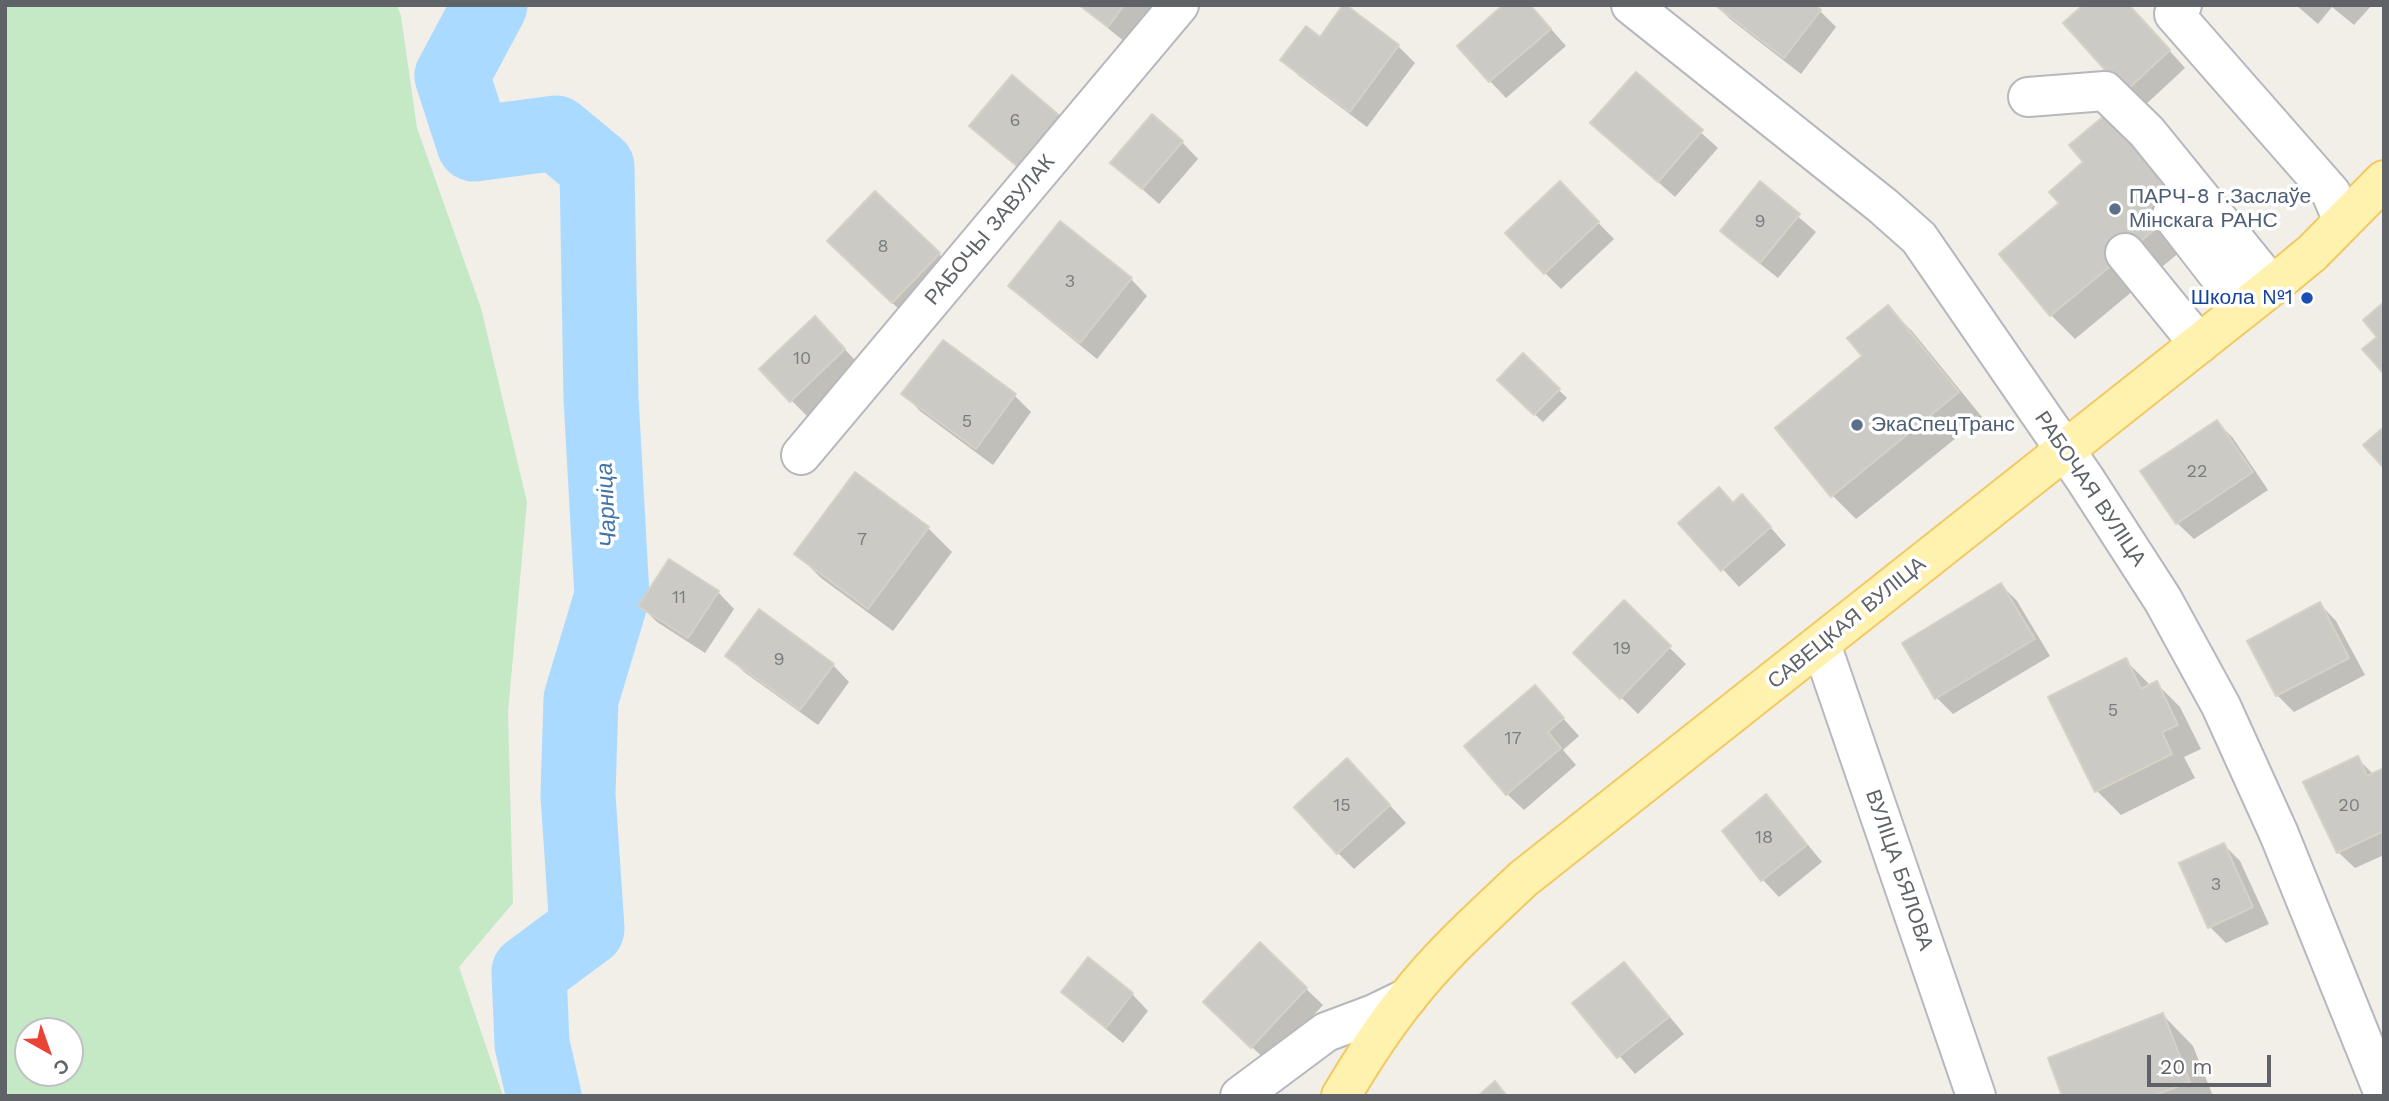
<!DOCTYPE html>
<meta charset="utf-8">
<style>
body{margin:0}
#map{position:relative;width:2389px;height:1101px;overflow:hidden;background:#f1efe8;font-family:"Work Sans",sans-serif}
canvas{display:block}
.frame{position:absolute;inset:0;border:7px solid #5f6368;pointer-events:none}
.north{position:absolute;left:14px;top:1017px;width:70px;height:70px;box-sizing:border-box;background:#fff;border:2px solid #bfc1c3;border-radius:50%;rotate:140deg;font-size:19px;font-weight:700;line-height:28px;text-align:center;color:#5f6368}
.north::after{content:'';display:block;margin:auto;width:24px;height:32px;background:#ea4335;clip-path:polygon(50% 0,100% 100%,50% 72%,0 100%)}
.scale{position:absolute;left:2147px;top:1055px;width:124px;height:32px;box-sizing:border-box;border:4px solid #5f6368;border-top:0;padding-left:9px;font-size:21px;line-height:24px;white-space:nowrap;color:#5f6368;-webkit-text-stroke:5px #fff;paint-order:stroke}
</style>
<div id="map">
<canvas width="2389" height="1101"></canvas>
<div class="frame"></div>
<div class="north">С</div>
<div class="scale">20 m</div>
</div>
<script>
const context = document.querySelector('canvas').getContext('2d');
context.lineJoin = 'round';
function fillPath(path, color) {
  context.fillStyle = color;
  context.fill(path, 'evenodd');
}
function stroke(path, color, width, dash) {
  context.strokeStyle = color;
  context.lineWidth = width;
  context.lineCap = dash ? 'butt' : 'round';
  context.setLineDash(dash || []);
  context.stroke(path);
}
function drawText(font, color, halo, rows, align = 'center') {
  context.font = font + ' "Work Sans",sans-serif';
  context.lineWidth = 7;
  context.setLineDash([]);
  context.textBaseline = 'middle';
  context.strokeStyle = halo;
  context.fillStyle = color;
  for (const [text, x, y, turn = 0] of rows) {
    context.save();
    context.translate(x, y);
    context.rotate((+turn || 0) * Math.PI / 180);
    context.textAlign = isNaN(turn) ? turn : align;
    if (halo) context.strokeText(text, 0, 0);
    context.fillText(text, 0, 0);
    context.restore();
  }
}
fillPath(new Path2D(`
 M5,5H397L401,16L417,128L481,308L527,502L508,712L513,903L459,967L503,1096H5ZM28,1031H70V1073H28Z`), '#c5e8c5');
fillPath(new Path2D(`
 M1079,5H1153L1125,42Z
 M1530,5L1566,46L1506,98L1490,81Z
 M1716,5L1820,11L1836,27L1801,74L1730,19Z
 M2129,5L2185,68L2143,107L2126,91Z
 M2296,5H2372L2354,25L2332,7L2318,24Z
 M1321,39L1398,46L1415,63L1367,127L1299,76L1283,60Z
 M1636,74L1718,148L1675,197L1592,123Z
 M2134,137L2210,227L2075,339L2051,315Z
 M1182,142L1198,159L1159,204L1113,163Z
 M1760,184L1816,232L1778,278L1739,247L1722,231Z
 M1576,200L1614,239L1561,289L1545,273Z
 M939,254L955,270L909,319L846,258Z
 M1131,279L1147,296L1097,359L1027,302L1010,286Z
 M1887,307L1912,331L1982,417L1856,519L1832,495L1864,357Z
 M815,319L861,366L808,417L791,400Z
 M943,342L1015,396L1031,412L993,465L920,411L904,394Z
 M1523,355L1567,398L1543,422L1499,380Z
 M2217,422L2233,438L2268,490L2194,539L2177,523Z
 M1734,504L1758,513L1786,545L1739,587L1681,523Z
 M928,528L952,552L893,631L821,578L797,554Z
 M2001,585L2017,601L2050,656L1953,714L1937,698Z
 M718,592L734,609L705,653L657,622L641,606Z
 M1624,603L1686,664L1638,714L1576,653Z
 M2320,604L2336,621L2365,675L2294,712L2277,695L2249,642Z
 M728,655L833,665L849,682L818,725L744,672Z
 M2125,660L2151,686L2156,683L2180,707L2201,749L2184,757L2195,778L2121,815L2097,791Z
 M1535,687L1579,736L1563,750L1576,765L1524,810L1507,794Z
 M2357,758L2374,775L2384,770V855L2355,868L2338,852Z
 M1364,777L1406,823L1354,869L1338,853Z
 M1766,797L1782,813L1822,862L1779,897L1763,880L1725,831Z
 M2224,845L2240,861L2269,924L2226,943L2210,927Z
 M1260,945L1323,1005L1269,1063L1222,1019Z
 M1624,964L1640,981L1684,1034L1635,1074L1575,1004Z
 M1063,992L1132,994L1148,1011L1123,1043L1080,1008Z
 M2163,1015L2193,1046L2213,1096H2064Z`), '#0003');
stroke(new Path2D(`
 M490,5L452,76L474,144L556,133L597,167L601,398L612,596L581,699L578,795L587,929L529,972L532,1044L544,1096`), '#aadaff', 75);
const building = new Path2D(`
 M1079,5H1124L1108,27Z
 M1343,5H1346L1399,45L1350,112L1280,60L1306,26L1320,37Z
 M1503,5H1530L1551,29L1489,82L1457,46Z
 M1715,5H1815L1821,10L1784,58Z
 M2083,5H2129L2170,50L2125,92L2063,23Z
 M1636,72L1703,130L1658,182L1590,123Z
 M1012,75L1061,117L1018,167L969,126Z
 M2110,111L2188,202L2050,316L1999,254L2059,203L2049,192L2083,162L2069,145Z
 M1152,114L1183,141L1142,189L1110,163Z
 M1560,181L1599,222L1544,274L1505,233Z
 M1760,181L1800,214L1760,263L1720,231Z
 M875,191L940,253L892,303L827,241Z
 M1060,221L1132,278L1080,343L1008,286Z
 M2384,302V374L2362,349L2377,337L2363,320Z
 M1888,305L1959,392L1831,497L1775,428L1862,356L1847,338Z
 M815,316L845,349L790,402L759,369Z
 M943,340L1016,394L976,449L901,394Z
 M1523,353L1560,389L1534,415L1497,380Z
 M2217,420L2253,472L2176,524L2140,471Z
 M2384,427V468L2363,445Z
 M855,472L929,527L868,609L794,554Z
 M1719,487L1733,503L1742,494L1771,527L1721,571L1678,523Z
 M669,559L719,591L688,638L638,606Z
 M2001,583L2035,639L1935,699L1902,643Z
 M1624,600L1671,646L1620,699L1573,653Z
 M2320,602L2349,658L2276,696L2247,641Z
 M759,609L834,664L800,710L725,656Z
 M2126,658L2141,689L2157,681L2178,725L2162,732L2172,754L2095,792L2048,697Z
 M1535,685L1564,718L1548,732L1561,748L1506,795L1464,746Z
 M2358,756L2367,776L2384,768V831L2337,853L2303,782Z
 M1347,758L1390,805L1337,854L1294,807Z
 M1766,794L1807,845L1761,881L1722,831Z
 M2224,843L2253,907L2208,928L2179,863Z
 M1260,942L1307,988L1251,1048L1203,1002Z
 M1088,957L1133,993L1106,1028L1061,992Z
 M1624,962L1669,1017L1617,1058L1572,1003Z
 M2163,1013L2190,1082L2152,1096H2062L2048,1058Z
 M1495,1081L1507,1096H1478Z`);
fillPath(building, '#cccac5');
stroke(building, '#d6d1c6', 2);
const minor = new Path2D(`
 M1631,5L1883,206L1919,238L2085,479L2163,600L2221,706L2279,834L2384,1094
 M2182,5L2174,14L2331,193L2343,221
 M2028,97L2105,91L2147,132L2272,286
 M2172,215L2244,308
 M2125,253L2199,344
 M801,455L1179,5
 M1821,644L1976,1096
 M1240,1096L1326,1032L1374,1014L1407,998`);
const major = new Path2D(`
 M1341,1096C1361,1062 1383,1028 1407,998C1441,954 1483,917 1523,879L2272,286L2312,253L2384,180`);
stroke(minor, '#b5b8bc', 42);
stroke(major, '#f2c960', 42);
stroke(minor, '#fff', 38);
stroke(major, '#fff2af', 38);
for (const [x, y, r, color] of [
 [2115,209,7,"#5c6f8a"],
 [2307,298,7,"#1a4fb4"],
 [1857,425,7,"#5c6f8a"]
]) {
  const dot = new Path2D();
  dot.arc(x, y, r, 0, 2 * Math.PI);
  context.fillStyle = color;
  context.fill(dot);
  stroke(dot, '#fff', 2.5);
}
drawText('18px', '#7a7d7f', null, [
 ["6",1015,121],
 ["9",1760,222],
 ["8",883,247],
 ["3",1070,282],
 ["10",802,359],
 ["5",967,422],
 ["22",2197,472],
 ["7",862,540],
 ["11",679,598],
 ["19",1622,649],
 ["9",779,660],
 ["5",2113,711],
 ["17",1513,739],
 ["15",1342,806],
 ["20",2349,806],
 ["18",1764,838],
 ["3",2216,885]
]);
drawText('21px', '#4e5e75', '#fff', [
 ["ПАРЧ-8 г.Заслаўе",2129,197],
 ["Мінскага РАНС",2129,221],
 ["ЭкаСпецТранс",1871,425]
], 'left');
drawText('21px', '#5f6368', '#fff', [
 ["РАБОЧЫ ЗАВУЛАК",990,230,-50],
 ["РАБОЧАЯ ВУЛІЦА",2090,489,56],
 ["САВЕЦКАЯ ВУЛІЦА",1847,623,-39],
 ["ВУЛІЦА БЯЛОВА",1899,870,71]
]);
drawText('21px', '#164399', '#fff', [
 ["Школа №1",2293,298]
], 'right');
drawText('italic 23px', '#4174aa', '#fff', [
 ["Чарніца",607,505,-93]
]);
</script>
